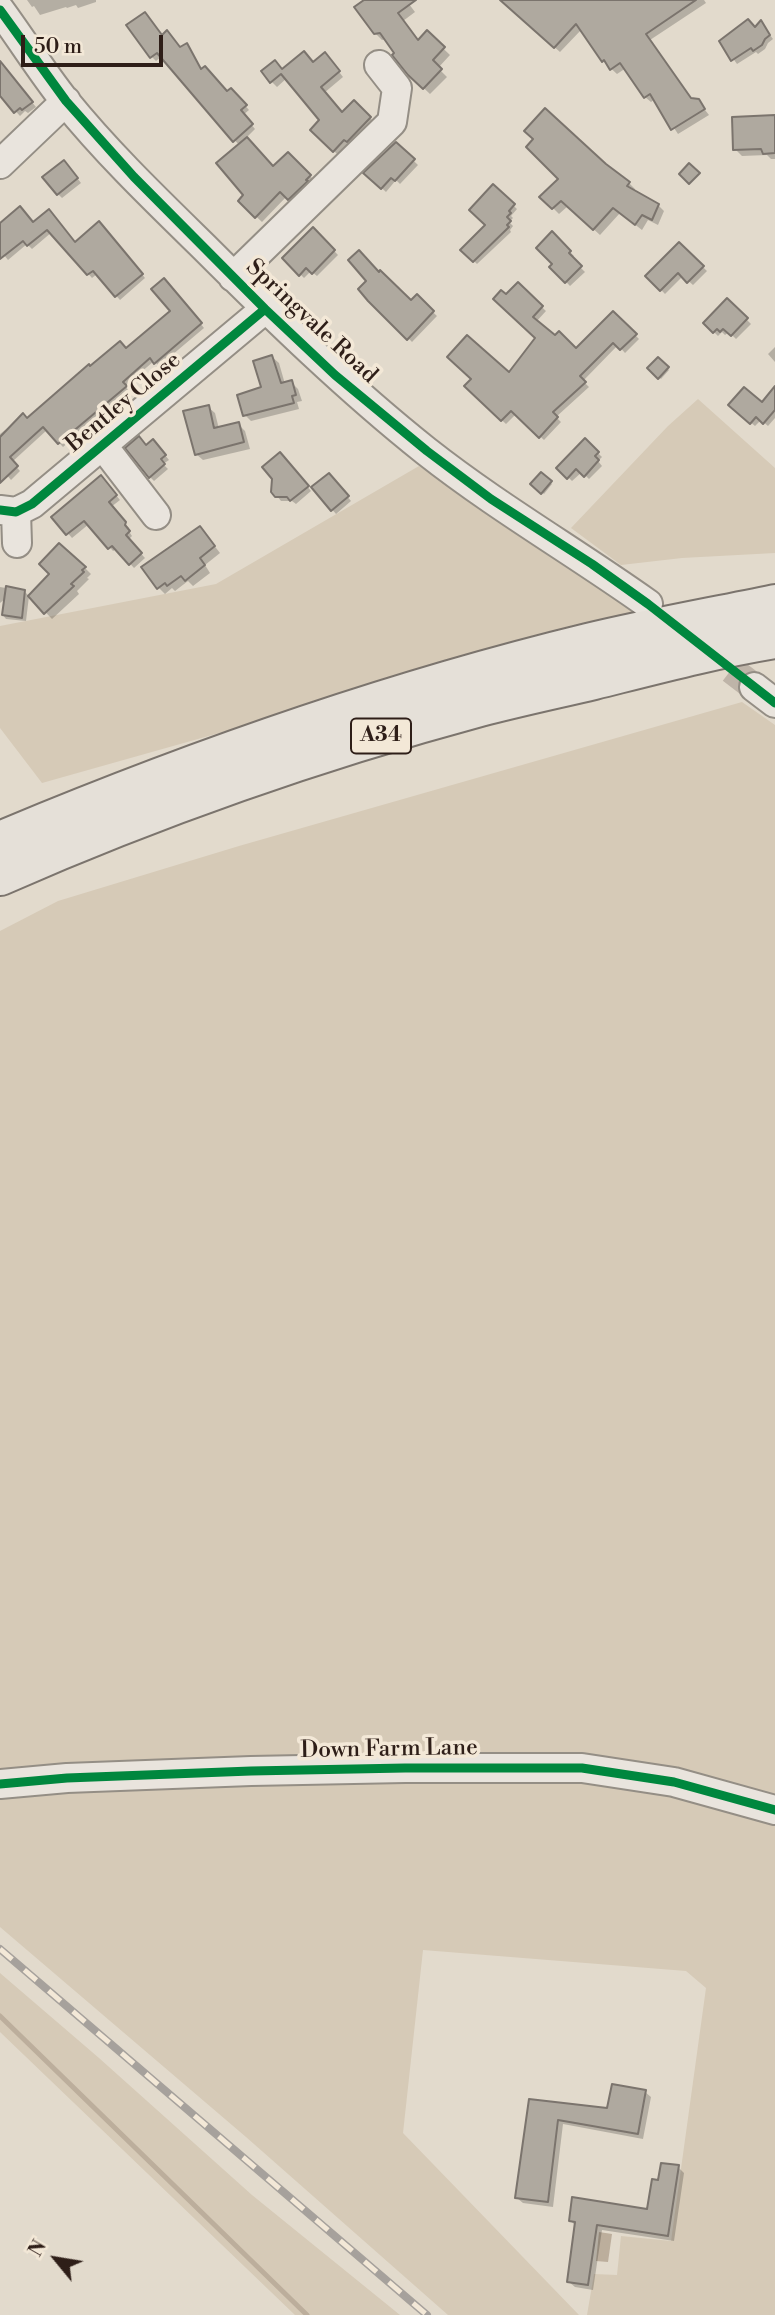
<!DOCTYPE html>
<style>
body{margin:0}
#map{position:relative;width:775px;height:2315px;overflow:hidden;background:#e2dacc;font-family:"Libre Bodoni",serif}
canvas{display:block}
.north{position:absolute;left:21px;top:2224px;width:70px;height:70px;-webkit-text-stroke:5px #f3e8d7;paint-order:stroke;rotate:300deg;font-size:19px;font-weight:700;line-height:28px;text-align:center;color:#2e1e18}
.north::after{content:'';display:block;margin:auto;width:24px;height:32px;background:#2e1e18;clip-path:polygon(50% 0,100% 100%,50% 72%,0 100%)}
.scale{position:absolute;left:21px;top:35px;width:142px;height:32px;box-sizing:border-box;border:4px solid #2e1e18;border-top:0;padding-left:9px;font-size:21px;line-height:24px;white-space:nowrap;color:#2e1e18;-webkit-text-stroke:5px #f3e8d7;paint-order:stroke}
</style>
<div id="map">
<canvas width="775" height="2315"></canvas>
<div class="north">N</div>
<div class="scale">50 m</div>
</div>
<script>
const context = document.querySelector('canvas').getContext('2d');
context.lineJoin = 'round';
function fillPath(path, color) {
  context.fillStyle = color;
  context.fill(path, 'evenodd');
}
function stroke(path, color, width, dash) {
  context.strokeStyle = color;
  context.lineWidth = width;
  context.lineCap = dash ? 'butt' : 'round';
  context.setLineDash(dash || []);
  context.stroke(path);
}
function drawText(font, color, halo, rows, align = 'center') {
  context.font = font + ' "Libre Bodoni",serif';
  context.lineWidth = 7;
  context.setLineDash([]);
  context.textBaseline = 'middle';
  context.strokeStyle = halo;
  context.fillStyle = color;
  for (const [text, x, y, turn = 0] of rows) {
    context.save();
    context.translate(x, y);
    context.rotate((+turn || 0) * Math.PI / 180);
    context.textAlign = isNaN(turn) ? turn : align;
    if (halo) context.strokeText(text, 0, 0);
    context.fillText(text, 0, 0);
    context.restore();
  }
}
fillPath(new Path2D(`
 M698,399L775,468V553L682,558L621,565L571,528L668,426Z
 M419,466L648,612L42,783L0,728V626L216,584Z
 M742,702L775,725V2315H587L594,2274L617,2275L621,2236L671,2241L706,1988L686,1971L423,1950L403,2133L579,2315H448L246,2137L0,1927V931L58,901L239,846Z
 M0,1973L99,2058L252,2195L400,2315H295L0,2032Z`), '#d6cab7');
fillPath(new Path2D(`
 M599,2232L612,2234L608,2262L596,2261Z`), '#bcae9c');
fillPath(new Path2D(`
 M27,0H96V2L78,8L76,5L67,8L66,7L40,15L34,6L32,7Z
 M374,0H406L415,12L403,21L419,42L427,33L450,55L438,68L447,77L430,94L409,74L386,39L382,40L375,33Z
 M502,0H704L706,3L650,40L692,100L698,101L709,115L678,134L655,99L651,102L645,97L626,68L617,74L603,61L582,29L560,52Z
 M761,23L773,39L768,43L765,49L758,54L756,52L737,64L721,42L755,29Z
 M129,26L162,36L180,49L187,45L202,71L227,94L231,90L249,110L243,115L255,129L246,138L273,168L288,154L315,181L295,204L287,196L262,222L240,201L246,195L239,145L162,56L156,61L152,57Z
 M330,60L343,77L324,93L342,114L354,102L375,123L339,156L313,130L322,120L287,78L277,87L272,82L283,71Z
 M0,69L6,71L36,107L28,113L25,111L20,116L0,94Z
 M775,117V159H771L767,155L742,156L735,149Z
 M536,140L605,165L629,183L635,189L634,192L658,205L664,211L658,225L648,220L642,230L620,213L600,235L568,206L559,214L542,197L561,179Z
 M396,144L418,165L400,184L396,180L386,192L366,173Z
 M68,166L81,183L62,198L58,194Z
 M493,186L517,209L511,216L513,218L509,222L513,226L510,230L511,232L477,264L463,250L488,225Z
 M49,211L75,244L103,227L145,278L120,300L97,274L92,278L52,232L32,249L27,244L8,260L0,250V225L33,224Z
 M313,229L338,255L317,276L311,271L304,278L284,258Z
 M552,234L574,256L571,258L585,272L570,286L552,267L554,264Z
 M679,244L707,271L693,285L683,276L665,294L648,276Z
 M379,274L411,303L417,297L437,316L412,342L361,289Z
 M168,284L204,328L159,366L154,361L125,386L129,391L63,447L47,430L12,462L20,471L11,480L0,467V434L23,416L27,420L127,351L172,311Z
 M518,285L546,311L536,322L576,350L613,313L639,339L625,353L618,345L583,381L589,387L556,417L561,422L544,440L516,414L506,424L466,386L509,375L538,339L507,297Z
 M727,300L751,324L736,339L729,332L725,335L722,332L718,336L705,323Z
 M775,347V362L768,354Z
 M272,357L279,363L285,384L291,382L298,389L302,401L297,402L299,409L251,421L245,415L263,389Z
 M658,360L669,370L661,379L650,368Z
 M775,396V418L768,426L761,420L755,426L735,409L762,405Z
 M208,407L215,413L219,429L238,424L245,431L250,449L203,460L196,454Z
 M585,441L602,457L598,461L602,466L589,479L582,472L572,481L559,468Z
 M157,445L169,460L163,464L168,469L154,481L150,477Z
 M284,458L311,491L296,504L292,501H281L273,491Z
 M541,475L552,484L544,494L533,484Z
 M333,479L351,501L336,514L314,488Z
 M105,482L120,500L111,507L129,528L128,530L132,536L128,540L145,558L134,568L117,549L113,551L89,524L72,538L54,517Z
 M206,535L220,553L205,565L210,573L193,586L188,581L175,591L172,588L165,594L159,588Z
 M85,568L91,574L87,578L89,579L77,591L79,594L52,619L30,596Z
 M0,587L24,591L29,596L26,621L6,619L2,614L5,599L0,603Z
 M645,2092L651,2097L643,2139L563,2124L553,2207L523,2203L517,2198L530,2101L609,2110Z
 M678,2167L684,2173L674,2241L602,2230L593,2290L575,2287L569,2282L576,2226L571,2221L649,2211L660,2182Z`), '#0003');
stroke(new Path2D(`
 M0,2016L307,2315`), '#bcae9c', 5);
const building = new Path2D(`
 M364,0H416L398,13L418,40L427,30L445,47L433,60L442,69L423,89L408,75L392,55L394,53L380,33L374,34L354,7Z
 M500,0H696L646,34L691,98L699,99L705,109L671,130L650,94L644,98L620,63L610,70L604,60L602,62L576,24L554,48Z
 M145,12L162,35L167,30L180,47L187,43L201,69L205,66L227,91L231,88L247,105L241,110L253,124L233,142L157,53L150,58L126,25Z
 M748,19L755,27L761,20L770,35L765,39L762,45L753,51L751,48L731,61L719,41Z
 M304,51L313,62L325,52L340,71L321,87L342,112L354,100L371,117L347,142L344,140L333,152L310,130L319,120L281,74L270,83L261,71L275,60L282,69Z
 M0,61L33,102L22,110L20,108L14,113L0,96Z
 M545,108L606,164L630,182L627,186L659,204L652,220L642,215L635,225L613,208L593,230L561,201L552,209L539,197L558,179L526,147L533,139L524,131Z
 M775,115V153L763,154L761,149L733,150L732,117Z
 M247,137L273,166L288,152L311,175L306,180L308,181L288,200L280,192L255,218L238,201L243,195L216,163Z
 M396,142L415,159L395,181L391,178L381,189L363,173Z
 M64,160L78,178L57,195L42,177Z
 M689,163L700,173L689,184L679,174Z
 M493,184L515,204L509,211L511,213L507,217L511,221L507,225L509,227L473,262L460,250L485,225L469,210Z
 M20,206L33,222L49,209L75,242L99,221L143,274L115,297L93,271L87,275L47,230L27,246L23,241L0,259V223Z
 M313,227L335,250L312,274L306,268L299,276L282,258Z
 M552,231L571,251L569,253L582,266L565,283L549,267L552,264L536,248Z
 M679,242L704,266L687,283L678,273L660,291L645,276Z
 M359,250L379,272L380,270L411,300L417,294L434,311L407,340L368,301L358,289L366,281L348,260Z
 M164,278L202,323L154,364L150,358L123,382L127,386L58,444L43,427L10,457L18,466L0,483V437L23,413L27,418L89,364L90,366L120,341L126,348L170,311L151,289Z
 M518,282L543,306L533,317L555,335L559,331L576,348L613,311L637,334L620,350L613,343L580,376L586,382L553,412L558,417L539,438L511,411L501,421L464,386L471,379L447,357L467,335L509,372L535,338L493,299L501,290L506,294Z
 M727,298L748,318L731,336L723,329L720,332L717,329L713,333L703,323Z
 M272,355L281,383L292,380L296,395L292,396L294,403L243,416L237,395L261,387L253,361Z
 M658,357L669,367L658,379L647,368Z
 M775,386V410L763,424L756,417L750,424L728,405L744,387L762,402Z
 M209,405L214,428L239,422L244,442L195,455L183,411Z
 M139,436L146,445L153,439L166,455L161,459L165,464L149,478L125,448Z
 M585,438L599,452L595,456L599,460L584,477L576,469L567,479L556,468Z
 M280,452L309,486L290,501L287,497H275L271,492L272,479L262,467Z
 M541,472L552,481L541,494L530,484Z
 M329,473L349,496L331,511L311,487Z
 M101,475L117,495L109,502L126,522L125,525L130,531L126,535L142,553L129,565L112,546L108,549L84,521L66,535L51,517Z
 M200,526L215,546L200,558L205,565L185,581L181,576L167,586L165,583L157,589L141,567Z
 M59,543L86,567L82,570L84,572L71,584L74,586L44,614L28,596L49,574L39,564Z
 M6,586L25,590L22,618L2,615Z
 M612,2084L646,2090L638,2134L558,2120L548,2202L515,2198L529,2099L607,2108Z
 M661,2163L679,2165L668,2236L597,2225L588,2285L567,2282L575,2222L569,2221L572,2197L647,2209L652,2179L658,2180Z`);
fillPath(building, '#afa99f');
stroke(building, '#7b746d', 2);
stroke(new Path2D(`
 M698,644L754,687`), '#beb4a8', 28, [28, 14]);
const minor = new Path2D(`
 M0,10C22,40 42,72 65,101C107,153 156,200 204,247C275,318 347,388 426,451C497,507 575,552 648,604
 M0,164L66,101
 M233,277L392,122L397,88L379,65
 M103,446L156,515
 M0,510L16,512L32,504L265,309
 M16,512L17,543
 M754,687L775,703
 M0,1784L67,1778L251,1771L405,1768H582L674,1782L775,1810`);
const highway = new Path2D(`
 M0,841C191,761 387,692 588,643C650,628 713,617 775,604
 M0,876C155,808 317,751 480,707C518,697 556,689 594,680C654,665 714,649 775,639`);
stroke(minor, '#948e85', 32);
stroke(highway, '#7b746d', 42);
stroke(minor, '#e9e4dd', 28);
stroke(highway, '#e5e0d8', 38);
const rail = new Path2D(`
 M0,1949L427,2315`);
stroke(rail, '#a6a19c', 8);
stroke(rail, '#f3e8d7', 5, [16]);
stroke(new Path2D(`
 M0,10L66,101L134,177L265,309L335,375L427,451L491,499L592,564L648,604L775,703
 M0,510L16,512L32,504L265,309
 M0,1784L67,1778L251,1771L405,1768H582L674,1782L775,1810`), '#00873e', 9);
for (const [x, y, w] of [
 [381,736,60]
]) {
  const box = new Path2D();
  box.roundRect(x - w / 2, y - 17.5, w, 35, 5);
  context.fillStyle = '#f3e8d7';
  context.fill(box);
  stroke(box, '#2e1e18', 2);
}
drawText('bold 21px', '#2e1e18', null, [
 ["A34",381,736]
]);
drawText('23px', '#2e1e18', '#f3e8d7', [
 ["Springvale Road",311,322,43],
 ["Bentley Close",124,403,-40],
 ["Down Farm Lane",389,1750,-1]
]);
</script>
